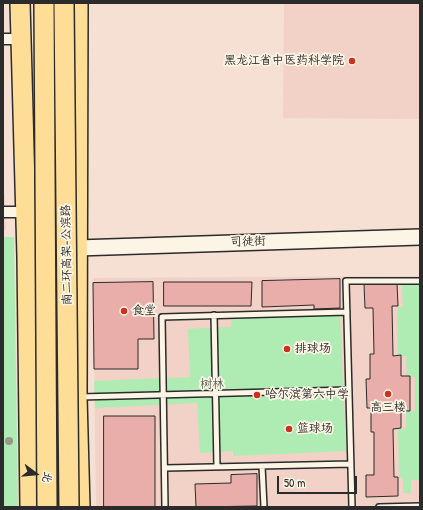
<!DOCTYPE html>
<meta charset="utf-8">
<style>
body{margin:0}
#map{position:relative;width:423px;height:510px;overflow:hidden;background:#f6e0d3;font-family:"Patrick Hand","LXGW WenKai TC",sans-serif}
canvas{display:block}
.frame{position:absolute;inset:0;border:4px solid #2b2b2b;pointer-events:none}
.north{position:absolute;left:16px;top:454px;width:40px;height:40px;-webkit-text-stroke:3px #fcf5e5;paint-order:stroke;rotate:106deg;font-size:11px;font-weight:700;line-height:16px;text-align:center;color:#2b2b2b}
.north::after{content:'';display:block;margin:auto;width:14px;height:18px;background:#2b2b2b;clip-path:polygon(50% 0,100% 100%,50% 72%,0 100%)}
.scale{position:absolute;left:277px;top:476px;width:80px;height:18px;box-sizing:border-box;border:2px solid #2b2b2b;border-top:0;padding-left:5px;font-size:12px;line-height:14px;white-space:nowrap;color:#2b2b2b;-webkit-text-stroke:3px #fcf5e5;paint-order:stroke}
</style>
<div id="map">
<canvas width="423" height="510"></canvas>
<div class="frame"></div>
<div class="north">北</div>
<div class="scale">50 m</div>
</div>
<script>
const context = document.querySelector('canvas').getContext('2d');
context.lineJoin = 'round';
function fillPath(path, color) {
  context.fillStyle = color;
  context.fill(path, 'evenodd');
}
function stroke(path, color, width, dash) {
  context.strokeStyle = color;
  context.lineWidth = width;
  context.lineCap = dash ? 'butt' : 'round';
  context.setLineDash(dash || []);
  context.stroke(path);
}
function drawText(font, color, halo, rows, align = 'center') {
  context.font = font + ' "Patrick Hand","LXGW WenKai TC",sans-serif';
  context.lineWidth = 3.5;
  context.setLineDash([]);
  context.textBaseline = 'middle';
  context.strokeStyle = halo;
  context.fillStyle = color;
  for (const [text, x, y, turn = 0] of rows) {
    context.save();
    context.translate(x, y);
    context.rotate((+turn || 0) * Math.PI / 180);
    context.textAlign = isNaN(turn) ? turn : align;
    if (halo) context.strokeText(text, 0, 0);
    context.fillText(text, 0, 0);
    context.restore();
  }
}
fillPath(new Path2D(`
 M284,3H420V119L283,118Z
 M3,194H5L6,230H3Z
 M420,276V507H96L93,278Z`), '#f2d1c6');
fillPath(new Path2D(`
 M3,237H14L18,507H3Z
 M420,283V480H411V493H403V478H399L398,429H406V411H415V377H407L406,356H398L397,307H403L402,284Z
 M340,315L346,451L233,456V451L200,453L197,403L95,408L94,381L190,377L188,329L231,327L232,319Z`), '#aeecb3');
const building = new Path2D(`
 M340,279V308L314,309V305L262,307V281Z
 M153,282L154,339H138V369H94L93,283Z
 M164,282H252L251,306H164Z
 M397,283L398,306H392L393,356L401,355V376H410V411H401V428L393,429L394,477H398V496L366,497V475H374V432H371V408H367L366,379H370V354H374L373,308H365L364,284Z
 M104,416H155V507H104Z
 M257,474V506L196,507L195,484L231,483V475Z`);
fillPath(building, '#e9aea9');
stroke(building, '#2b2b2b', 1);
const lane = new Path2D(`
 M214,315L217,467
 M80,397L349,390
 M262,466L264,507
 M165,468L351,464
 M165,507L162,317L347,312
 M352,507L346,281H420
 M379,507L420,506`);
const street = new Path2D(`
 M3,39H21
 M3,212H25`);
const secondary = new Path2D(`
 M38,221L77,248L420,237`);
const highway = new Path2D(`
 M20,3L27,257L30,507
 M78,3L77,397L80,507`);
stroke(lane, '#2b2b2b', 8);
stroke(street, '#2b2b2b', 13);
stroke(secondary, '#2b2b2b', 18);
stroke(highway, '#2b2b2b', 22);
stroke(lane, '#fcf5e5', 5);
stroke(street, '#fcf5e5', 10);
stroke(secondary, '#fcf5e5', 15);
stroke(highway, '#fedd96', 19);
const highwayBridge = new Path2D(`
 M44,3L47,507
 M64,3L69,507`);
stroke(highwayBridge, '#2b2b2b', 22, []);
stroke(highwayBridge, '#fedd96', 19);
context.fillStyle = '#989789';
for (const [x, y] of [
 [9,441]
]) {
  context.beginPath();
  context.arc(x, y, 4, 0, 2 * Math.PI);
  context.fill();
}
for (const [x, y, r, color] of [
 [352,61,4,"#c8321e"],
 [124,311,4,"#c8321e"],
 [287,349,4,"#c8321e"],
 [388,394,4,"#c8321e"],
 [257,395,4,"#c8321e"],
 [289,429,4,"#c8321e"]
]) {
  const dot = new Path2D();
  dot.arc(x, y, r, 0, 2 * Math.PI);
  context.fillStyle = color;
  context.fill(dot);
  stroke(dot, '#fcf5e5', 1.5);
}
drawText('12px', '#2b2b2b', '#fcf5e5', [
 ["黑龙江省中医药科学院",344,61,"right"],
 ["食堂",132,311],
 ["排球场",295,349],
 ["哈尔滨第六中学",265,395],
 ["高三楼",388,408,"center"],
 ["篮球场",297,429]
], 'left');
drawText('12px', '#2b2b2b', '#fcf5e5', [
 ["司徒街",248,242,-2],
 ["南二环高架-公滨路",67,255,-91]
]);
drawText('12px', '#4c5b4d', '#fcf5e5', [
 ["树林",212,385]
]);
</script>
